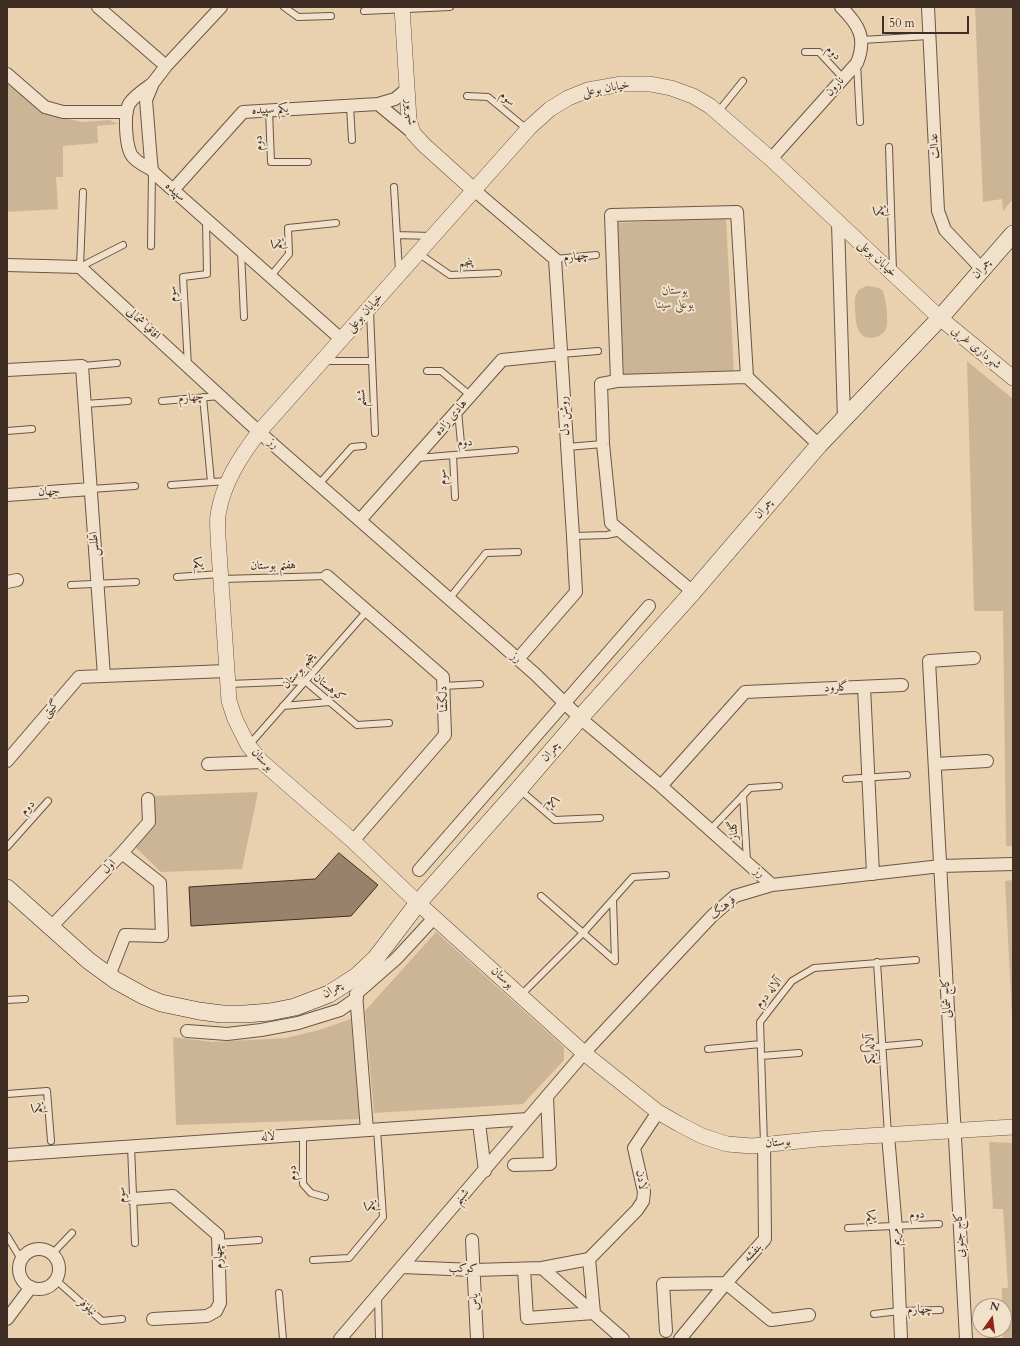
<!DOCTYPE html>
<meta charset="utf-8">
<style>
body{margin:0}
#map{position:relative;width:1020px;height:1346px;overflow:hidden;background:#e9d1af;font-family:Cardo,serif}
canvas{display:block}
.frame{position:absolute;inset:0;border:8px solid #402d23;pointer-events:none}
.north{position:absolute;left:972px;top:1298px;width:40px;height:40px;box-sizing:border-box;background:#f1e1cb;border:1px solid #a98;border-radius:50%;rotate:14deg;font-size:11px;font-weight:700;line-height:16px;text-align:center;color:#402d23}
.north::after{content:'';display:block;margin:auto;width:14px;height:18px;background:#8f2418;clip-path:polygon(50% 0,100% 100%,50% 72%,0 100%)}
.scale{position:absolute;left:882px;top:16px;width:87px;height:18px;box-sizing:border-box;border:2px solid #402d23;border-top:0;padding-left:5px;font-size:12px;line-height:14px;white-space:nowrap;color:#402d23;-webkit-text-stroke:3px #f1e1cb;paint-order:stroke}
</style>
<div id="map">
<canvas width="1020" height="1346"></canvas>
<div class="frame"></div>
<div class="north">N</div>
<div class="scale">50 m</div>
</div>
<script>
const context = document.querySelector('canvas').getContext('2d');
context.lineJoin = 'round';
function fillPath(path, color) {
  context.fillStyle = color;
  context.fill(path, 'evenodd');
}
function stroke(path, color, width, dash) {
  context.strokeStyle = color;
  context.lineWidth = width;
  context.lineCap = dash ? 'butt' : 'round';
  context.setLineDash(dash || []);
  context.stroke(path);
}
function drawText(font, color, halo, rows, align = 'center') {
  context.font = font + ' Cardo,Amiri,serif';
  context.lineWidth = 4;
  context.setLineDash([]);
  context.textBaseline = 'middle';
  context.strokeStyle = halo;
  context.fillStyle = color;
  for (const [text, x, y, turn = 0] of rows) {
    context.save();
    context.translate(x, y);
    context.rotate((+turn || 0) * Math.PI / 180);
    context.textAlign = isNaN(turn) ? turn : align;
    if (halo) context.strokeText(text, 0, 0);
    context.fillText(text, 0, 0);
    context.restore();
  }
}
fillPath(new Path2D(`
 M975,7H1013V199L1003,211L1002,199L983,202Z
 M7,79L50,115L82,122L110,120L118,124L97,126L98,143L63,146V177H56L58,209L7,212Z
 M726,218L734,373L624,378L617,223Z
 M867,286C872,286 877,287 882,290C886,294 889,324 886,329C883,335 876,338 870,338C855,337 856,319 855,308C855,303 854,298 857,293C859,289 863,287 867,286Z
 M967,361L1013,399V846H1006L1003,611H974Z
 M258,792L242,869L161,872L135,847L151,822L150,796Z
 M1013,880V1036L1005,881Z
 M436,932L564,1047V1060L523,1104L374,1113L365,1011Z
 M351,1019L359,1119L176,1125L173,1037L212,1042L286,1038L319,1030Z
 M989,1142L1013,1143V1339H1003L1004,1306H1002V1288H1008L1003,1209H993Z`), '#ccb597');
const building = new Path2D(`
 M339,853L378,885L351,916L191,926L189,887L315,879Z`);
fillPath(building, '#98826c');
stroke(building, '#402d23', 1);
const service = new Path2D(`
 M284,7L298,17L331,16
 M364,11L450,7
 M862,40L929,36
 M805,52H819L843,78
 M857,63L860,122
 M467,96L488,97L528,130
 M350,106L352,140
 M269,110L271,162H308
 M718,112L743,81
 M889,147L893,271
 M394,187L399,271
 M83,192L80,267L123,245
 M397,235L431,236
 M151,246L152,172
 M241,251L244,317
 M418,253L450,275L498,273
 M555,259L596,255
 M270,277L289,254L288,228L336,223
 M370,311L375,433
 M561,354L598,351
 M324,361H372
 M82,366L117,363
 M188,366L183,277L207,274L206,220
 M427,371H441L471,396
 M203,397L211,482
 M162,401L220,396
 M85,404L128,401
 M458,411L462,454
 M7,431L32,429
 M567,447L603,444
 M453,455L455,497
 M417,458L515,450
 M319,484L352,447L363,446
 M171,485L227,481
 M91,489L135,486
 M573,536L607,535L621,532
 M177,577L220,574
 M222,579L327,576
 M71,585L136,582
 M449,599L486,553L518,552
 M229,684L305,681L357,725L389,723
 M443,686L480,684
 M283,706L330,702
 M249,745L367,611
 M846,779L907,775
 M519,789L555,820L600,818
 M743,795L747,861
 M710,830L750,788L779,786
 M7,847L48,801
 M541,896L615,961L613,900
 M877,962L888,1135
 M521,995L583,933L633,877L666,875
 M7,1000L25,999
 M864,1048L919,1043
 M708,1049L761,1044
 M761,1056L799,1053
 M7,1094L47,1091L51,1141
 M303,1134V1184L311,1193L325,1197
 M764,1144L760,1022L792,981L814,968L916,960
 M131,1146L135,1243
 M848,1228L939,1224
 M7,1236L21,1259
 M218,1243L259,1240
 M52,1254L72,1233
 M313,1260L349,1258L383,1217L377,1129
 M56,1280L102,1321L122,1319
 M279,1293L283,1339
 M378,1297L379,1339
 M874,1314L900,1311L940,1310`);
const minor = new Path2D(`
 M98,7L166,66
 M221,7L166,66L153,83L146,100L151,162L152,170L155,174L341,339
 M928,7L938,211L945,230L982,269
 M7,74L45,107L63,112H127
 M152,84C145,89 134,96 129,104C124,114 125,151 134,158C138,163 146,166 152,170
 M378,104L413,133
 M771,159L857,63C867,38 859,25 841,7
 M173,190L243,112L378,104L395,99L407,89
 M474,190L555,259L573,536L576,592L518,659
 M838,223L844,419
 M7,265L80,267L259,432L535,674L580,718L661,786L772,885
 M7,370L82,366L104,676
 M617,381L611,215L737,212L747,377L819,445
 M7,495L91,489
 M360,520L502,360L561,354
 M327,576L443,677L445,735L353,841
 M7,582L17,580
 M693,592L611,523L603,444L601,384L617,381L747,377
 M864,687L873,874
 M7,761L79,677L226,671
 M208,764L262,762
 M935,764L987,761
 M661,786L745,692L902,685
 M419,870L649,606
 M51,927L122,853L149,822L148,799
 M109,976L125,935L162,936L160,883L122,853
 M187,1031L227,1034L261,1030L298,1023L340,1010L357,998
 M479,1123L485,1171
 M367,1130L356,994L397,958L434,918
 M888,1135L897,1241L901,1339
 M7,1155L528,1119
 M514,1165L550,1164L547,1097
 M133,1199L173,1196L218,1235L220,1303L216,1311L207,1316L153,1319
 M472,1240L477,1339
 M19 1269a20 20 0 1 1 40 0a20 20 0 1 1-40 0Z
 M589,1259L637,1210L643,1201L644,1192L634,1148L658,1112
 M402,1267L474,1270L542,1268L623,1339
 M524,1269L527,1318L594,1313L589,1259L542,1268
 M7,1319L31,1287
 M666,1331L663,1284L726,1283L771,1320L809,1315
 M340,1339L584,1053L712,916L735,896L772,885L941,866L1013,864
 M680,1339L726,1283L765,1239L764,1144
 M966,1339C953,1113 942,887 929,661L974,658`);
const tertiary = new Path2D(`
 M402,7L409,120L413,133L424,145L474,190
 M1013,378L940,318L771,159L726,120L710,106L693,96L671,88L650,84H622L588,90L568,98L550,109L530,127L259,432C240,457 223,483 218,515C217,522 218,530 218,537L229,701L235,719L248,745L262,762L353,841L418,903L584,1053L658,1112L679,1124L702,1136L727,1144L752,1146L818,1139L1013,1127`);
const secondary = new Path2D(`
 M7,888L89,961L115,980L144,996L161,1003L199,1011L222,1014H245L270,1012L295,1007L329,994L357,976L376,958L418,903L519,789L580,718L693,592L819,445L940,318L1013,234`);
stroke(service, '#6a5646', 8);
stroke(minor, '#6a5646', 14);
stroke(tertiary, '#6a5646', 16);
stroke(secondary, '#402d23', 18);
stroke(service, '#f1e1cb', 6);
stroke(minor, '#f1e1cb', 12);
stroke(tertiary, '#f1e1cb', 15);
stroke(secondary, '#f1e1cb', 17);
drawText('12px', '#402d23', '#f1e1cb', [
 ["دوم",833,53,42],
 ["نارون",835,87,-48],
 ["خیابان بوعلی",606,89,-10],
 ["سوم",507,99,40],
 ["یکم سپیده",270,110,-3],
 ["شهریور",410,112,83],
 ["دوم",259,143,-93],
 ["عدالت",935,146,-93],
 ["سپیده",175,192,42],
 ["یکم",880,211,-92],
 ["یکم",278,244,-92],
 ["چهارم",576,257,-7],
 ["خیابان بوعلی",877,259,43],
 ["پنجم",466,263,-2],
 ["چمران",982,269,-49],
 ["سوم",173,294,-93],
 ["خیابان بوعلی",365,313,-48],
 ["اقاقیا شمالی",143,324,43],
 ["شهرداری غربی",976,348,39],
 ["چهارم",191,398,-5],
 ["ششم",362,398,-92],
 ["روشن دل",565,416,-93],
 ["هادی زاده",451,418,-49],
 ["دوم",465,443,-4],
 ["رز",273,444,41],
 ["سوم",443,477,-93],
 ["جهان",49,492,-4],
 ["چمران",764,509,-49],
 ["اطلس",95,544,-94],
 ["یکم",198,564,-4],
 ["هفتم بوستان",273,566,-1],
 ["رز",516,658,41],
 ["پنجم بوستان",299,671,-49],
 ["کوهستان",329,688,39],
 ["گلرود",836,688,-3],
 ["دلگشا",444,699,-92],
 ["گیتی",51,709,-50],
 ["چمران",551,752,-49],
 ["بوستان",262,760,47],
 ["یکم",552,803,41],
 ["دوم",28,808,-48],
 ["گلناز",734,830,-94],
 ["اول",109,867,-46],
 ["رز",759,873,41],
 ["فرهنگ",723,908,-39],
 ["بوستان",502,978,42],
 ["چمران",333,990,-30],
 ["آلاله دوم",769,993,-51],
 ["کاج شمالی",947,998,-93],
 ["آلاله یکم",871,1049,-93],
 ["یکم",38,1108,-94],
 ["لاله",268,1137,-4],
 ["بوستان",778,1143,-5],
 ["دوم",293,1173,-93],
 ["لادن",641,1180,80],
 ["سوم",122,1195,-93],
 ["شبنم",462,1197,-49],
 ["یکم",371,1206,-94],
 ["دوم",917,1215,-3],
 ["یکم",871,1217,-2],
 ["کاج جنوبی",960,1235,-93],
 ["مریم",896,1237,-94],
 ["بنفشه",753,1253,-48],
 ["چهارم",219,1256,-92],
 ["کوکب",463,1269,2],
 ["یاس",475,1302,-93],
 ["نیلوفر",87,1307,41],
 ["چهارم",920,1310,-2]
]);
drawText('italic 12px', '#5c483a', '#f1e1cb', [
 ["بوستان",675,291],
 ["بوعلی سینا",675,305]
]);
</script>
